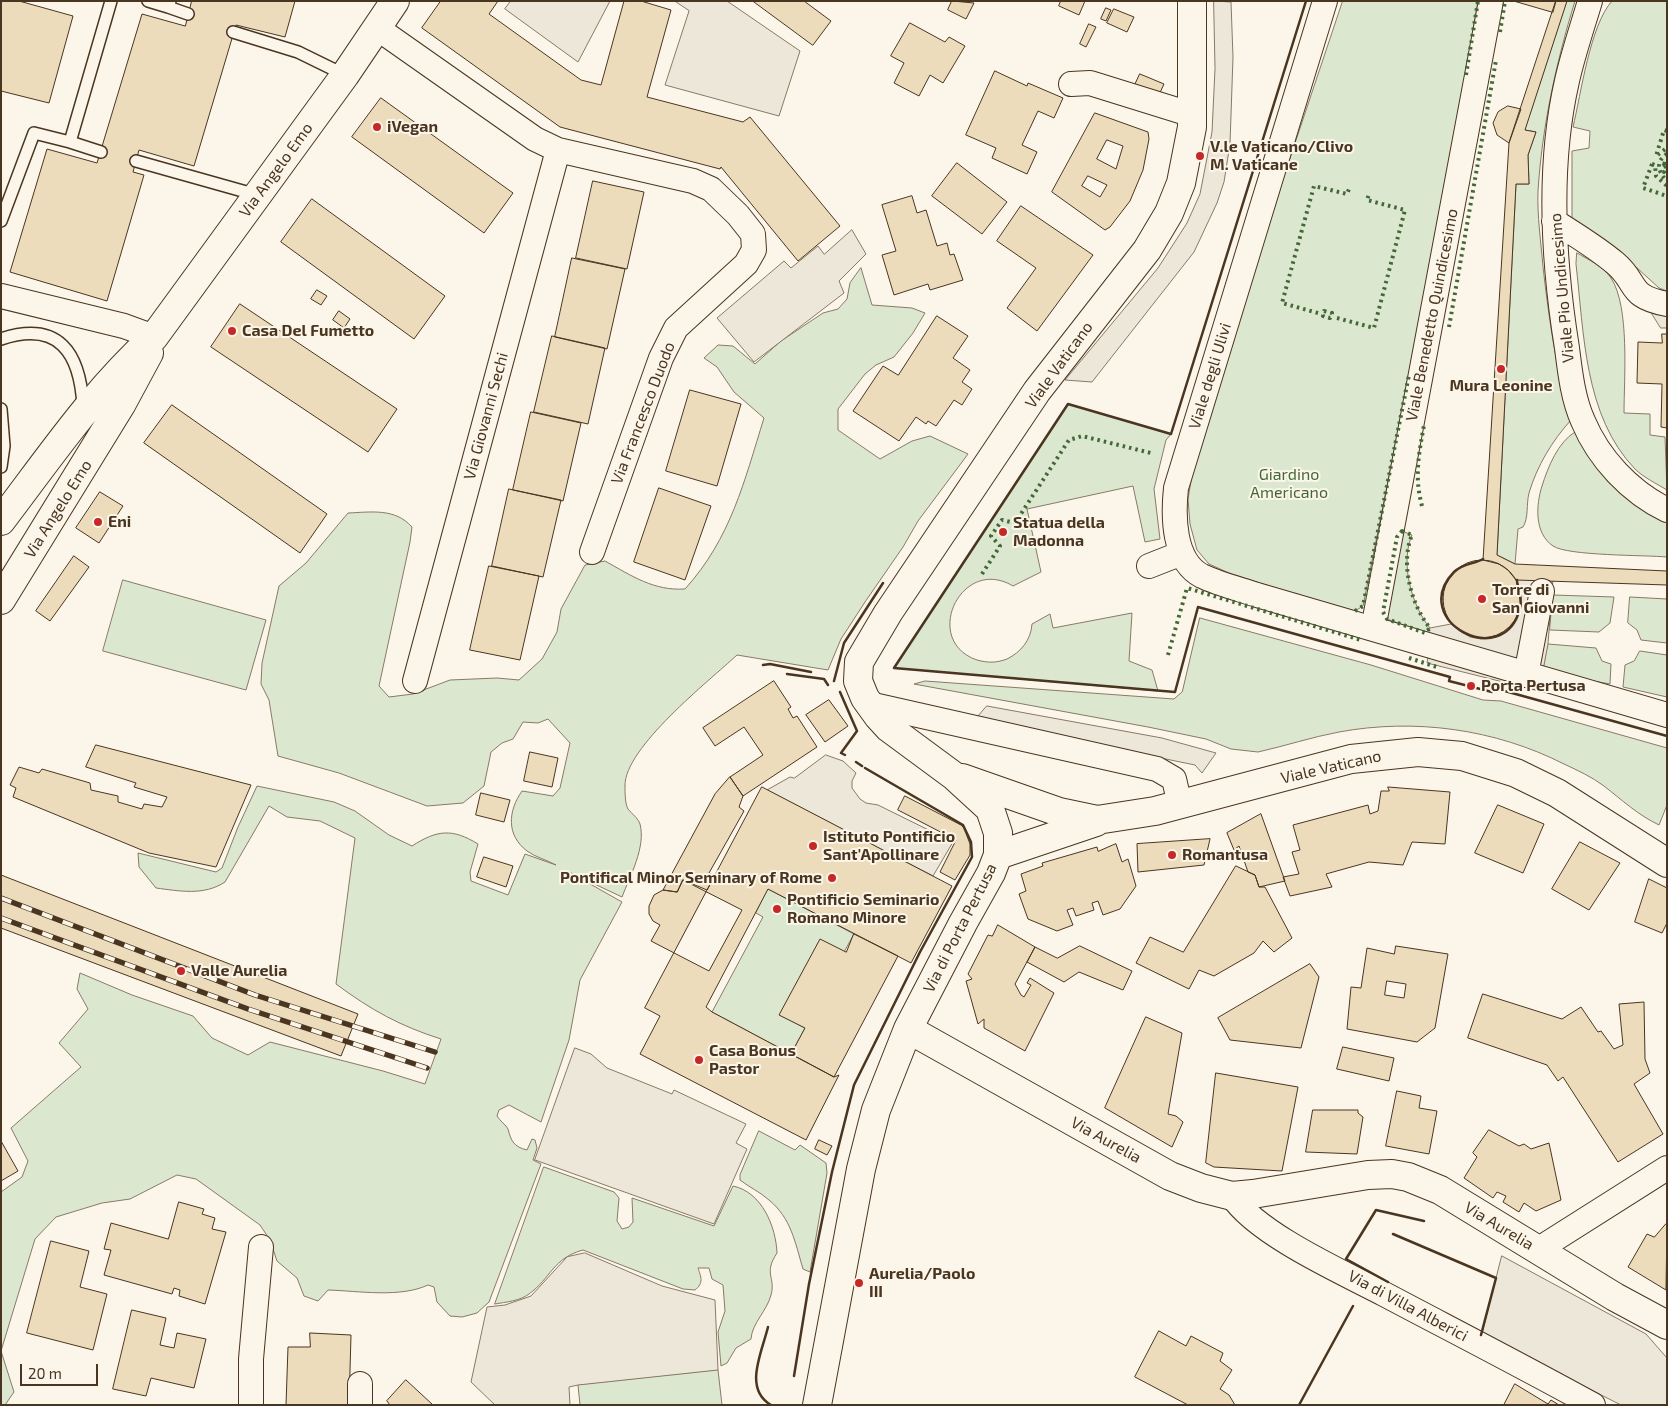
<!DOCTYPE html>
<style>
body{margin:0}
#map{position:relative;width:1668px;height:1406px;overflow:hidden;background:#fbf6e9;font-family:"Exo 2",sans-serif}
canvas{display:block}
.frame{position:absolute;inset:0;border:2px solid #4a3520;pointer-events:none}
.scale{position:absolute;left:20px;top:1364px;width:78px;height:22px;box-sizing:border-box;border:2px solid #4a3520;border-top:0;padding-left:6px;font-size:15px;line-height:18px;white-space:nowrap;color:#4a3520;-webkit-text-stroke:4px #fbf6e9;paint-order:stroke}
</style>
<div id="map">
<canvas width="1668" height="1406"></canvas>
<div class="frame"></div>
<div class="scale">20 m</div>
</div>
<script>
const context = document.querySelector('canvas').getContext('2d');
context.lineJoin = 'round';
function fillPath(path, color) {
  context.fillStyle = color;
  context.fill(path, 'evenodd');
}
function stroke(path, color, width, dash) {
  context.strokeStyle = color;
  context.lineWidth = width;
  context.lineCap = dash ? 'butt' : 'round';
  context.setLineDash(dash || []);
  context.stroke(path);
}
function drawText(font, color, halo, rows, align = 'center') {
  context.font = font + ' "Exo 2",sans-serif';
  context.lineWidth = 4;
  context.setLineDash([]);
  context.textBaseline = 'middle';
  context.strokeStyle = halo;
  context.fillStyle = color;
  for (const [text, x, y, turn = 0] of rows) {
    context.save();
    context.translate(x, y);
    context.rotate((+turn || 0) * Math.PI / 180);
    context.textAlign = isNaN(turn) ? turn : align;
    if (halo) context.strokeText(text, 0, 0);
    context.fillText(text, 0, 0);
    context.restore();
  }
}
const green = new Path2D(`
 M1343,1H1478L1444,201L1363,606L1355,611L1331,606L1229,573L1209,564L1197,550L1190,524L1188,499L1194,463L1287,167Z
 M1567,1H1575C1556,63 1542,127 1538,191C1537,216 1541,242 1543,267C1549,319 1556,370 1571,420C1552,441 1537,466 1529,493C1526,505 1529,517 1523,527L1518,529L1515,564L1497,555L1516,184H1529L1528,155L1536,132L1525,130Z
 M1612,1H1667V291L1659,288L1625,257L1572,221V151L1589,148L1590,131L1573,127C1581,94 1590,25 1612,1Z
 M1577,253C1589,260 1603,266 1611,278C1630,307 1624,378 1624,413L1650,414V435L1665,437L1667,490C1657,484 1643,477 1635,469C1584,416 1584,333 1576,264Z
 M861,268L872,305L912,308L925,313L913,333L894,357L876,365L865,374L838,409V430L880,459L912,441L930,436L968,454L918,521L903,547L865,602L841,639L828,670L737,655C709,681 624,748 625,786C625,792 625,804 628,809C632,814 638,818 640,824C646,847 630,876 622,897L569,872L622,902L580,980L569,1040L541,1122L509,1105L499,1110L497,1116C500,1121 506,1125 508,1129C511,1141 514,1147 527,1150L532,1139L535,1140L537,1148L533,1160L541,1164L489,1302L477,1313L462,1317L450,1316L437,1302L434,1287L428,1285C400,1298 359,1291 328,1290L318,1301L304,1296L297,1278L277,1261L270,1240L260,1225L196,1179L177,1175L130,1199L102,1203L56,1217L35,1239L1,1351L14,1392L5,1405H1V1192L22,1177L28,1161L11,1128L81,1067L59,1043L88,1009L77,989L80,973L132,995L193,1016L212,1038L248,1055L270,1042L383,1071L425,1084L441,1039C400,1026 371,1010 336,984L355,838L320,821L287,817L269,806L225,882C204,896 179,891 156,888L139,867L138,853L216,872L222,868L238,827L257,786L334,802L355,811L389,835L412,846C437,830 452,828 478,844L470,872L471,881L508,895L525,854L556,865C547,860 535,857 527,851C506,835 508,811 522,791L553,796L560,788L570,743L548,719L538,723L523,722L513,739L502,743L491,752L484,786L463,803L427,806L339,773L278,756L269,700L261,684L262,663L279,586L306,563L348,513C372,512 395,508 412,527L410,542L379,686L389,697L413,694L450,680L497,678L519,680L542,659L557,632L561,609L585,565L605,561C632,576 654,591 685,589C731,538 744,482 764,418L734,392L717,367L704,358L718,345L733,346L755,364L781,341L823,313L838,309L847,299L850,283Z
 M1068,404L1171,434L1166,440L1154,489L1160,539L1145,542L1133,486L1027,509L1041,572L1013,586C961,555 921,641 977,660C988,663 996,663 1007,659C1021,652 1031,640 1032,624L1050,614L1053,628L1132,613L1129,661L1152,670L1158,691L894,668Z
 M1575,432L1667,521V557C1645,555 1568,556 1553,546C1534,533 1536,505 1542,486C1548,467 1558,442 1575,432Z
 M1402,531L1412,535C1400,562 1411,605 1430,628L1425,633L1387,619L1383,612Z
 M123,580L266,620L246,690L103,651Z
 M1553,595L1614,597L1610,623L1599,632L1550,630Z
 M1630,597L1667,599V643L1641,640L1637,630L1628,623Z
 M1200,618L1371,665L1483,700L1501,701L1667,748V805L1659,825C1638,815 1622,800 1604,786C1592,777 1577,770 1564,764C1495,729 1415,718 1339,732C1312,737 1285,746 1258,752L1231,749L1206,739L1148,727L914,684L925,681L1174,699L1182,692Z
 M1548,644L1596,648L1602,661L1611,664L1610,684L1543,672Z
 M1640,651L1667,655V697L1623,687L1625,665L1634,661Z
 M768,889L854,934L844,952L780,1015L805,1028L791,1054L712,1012L763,917L756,913Z
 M759,1131L795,1150L800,1145L826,1163L827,1173L810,1272L803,1269C795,1242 791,1218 769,1200C760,1192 749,1187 740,1180V1175Z
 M544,1167L614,1192L619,1198L617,1221L622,1229L629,1227L633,1222L632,1198L714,1226L733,1186C762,1192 776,1227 777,1253C763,1274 776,1277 771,1295C767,1311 752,1323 751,1339L736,1348L727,1363L721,1366L718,1332L725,1311L723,1285L712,1279L709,1268H698C701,1277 704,1283 695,1290L683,1289L583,1250C553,1258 551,1278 529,1294C520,1301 506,1302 495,1304Z
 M718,1370L722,1405H580L578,1385Z`);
fillPath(green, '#dce7d0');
stroke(green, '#887966', 1);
const parking = new Path2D(`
 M511,1H610L578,62L505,9Z
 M675,1H727L800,51L779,116L665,85L689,11Z
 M1214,1L1231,2L1233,57L1230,144L1224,182L1217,203L1194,252L1092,382L1065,380L1158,268L1187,223L1200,194L1212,132L1215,69Z
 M852,230L866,254L839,281L844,293L754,362L717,318L784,261L791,268L818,246L824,254Z
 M1651,312H1667V328H1661Z
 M1553,579L1548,644L1539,691L1427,663L1430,645L1425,633L1430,628L1451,624L1470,637L1481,639L1494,637L1511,626L1520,610V590L1516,580Z
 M987,706L1162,738L1216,753L1202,773L1195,765L975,720Z
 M826,755L843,761L856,773L852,781V788L860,799L866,803L878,805L953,842L933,876L767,790L790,777L794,778Z
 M575,1048L591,1054L607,1068L672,1094L674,1090L746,1124L736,1143L747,1149L714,1224L535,1160Z
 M585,1253L662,1286L715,1300L718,1370L578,1385L569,1387L570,1405H495L471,1382L487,1307L505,1305L531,1296L567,1257Z
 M1502,1256L1646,1334L1667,1358V1405H1621L1482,1335Z`);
fillPath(parking, '#ede7d9');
stroke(parking, '#887966', 1);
const building = new Path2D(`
 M1,1H19L73,16L49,103L1,91Z
 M192,1H295L285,37L236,25L194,166L139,150L133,172L144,175L107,301L10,272L47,149L97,163L142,14L185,26Z
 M441,1H498L489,14L581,80L601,85L624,1H641L671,10L647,97L743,122L750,117L840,226L798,261L721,167L720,169L560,127L422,28Z
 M753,1H804L831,21L813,45Z
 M952,1L974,3L966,19L948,10Z
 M1061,1H1085L1079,15L1059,6Z
 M1514,1H1556L1553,12Z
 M1556,1H1567L1525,130L1536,132L1528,155L1529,184H1516L1497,555L1515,564L1667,571V585L1516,580L1508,570L1499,564L1483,560L1509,143Z
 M1106,8L1111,10L1106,21L1101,19Z
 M1114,9L1134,17L1127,32L1107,23Z
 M910,23L945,42L949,37L965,46L943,83L930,75L919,96L894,83L904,63L891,56Z
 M1089,24L1096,27L1086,47L1080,44Z
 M995,71L1027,86L1028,83L1063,98L1054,118L1038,111L1022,145L1037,152L1027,174L992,158L996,148L966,135Z
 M1140,74L1164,84L1158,97L1134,87Z
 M381,98L513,193L484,233L352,137Z
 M1508,106L1521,109L1509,143L1497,135L1493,123L1498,112Z
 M1095,113L1148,132L1149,139L1143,170L1130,201L1110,227L1105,230L1052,192ZM1107,140L1123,146L1116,169L1097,159ZM1088,176L1107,185L1100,197L1082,186Z
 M957,163L1007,202L982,234L932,196Z
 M593,181L644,192L627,269L576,258Z
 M912,196L917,213L926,210L937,246L947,243L950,255L954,254L963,280L930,290L928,284L894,295L882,255L896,251L882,205Z
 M312,199L445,296L414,339L281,242Z
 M1021,206L1093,255L1037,331L1007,308L1036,268L997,241Z
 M572,258L625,269L607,349L555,337Z
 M317,290L327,296L321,305L311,299Z
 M240,304L397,409L368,452L211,347Z
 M339,311L350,319L344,328L333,320Z
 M937,316L968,336L953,358L970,370L962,382L972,389L962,405L954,400L936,426L928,421L926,424L916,417L899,441L853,411L883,366L898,375Z
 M1662,334H1667V428L1661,427L1662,384L1637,383L1638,342L1662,343Z
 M552,336L605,348L588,424L534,412Z
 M690,390L741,404L717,486L666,471Z
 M172,405L327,514L300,553L144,443Z
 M531,412L581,423L563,501L513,490Z
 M659,488L711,506L685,580L634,562Z
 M509,489L561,500L543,577L492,566Z
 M100,492L123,506L99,543L76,528Z
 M74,556L89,567L50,621L36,611Z
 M1443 599a39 39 0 1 1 78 0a39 39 0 1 1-78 0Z
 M489,566L539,576L520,660L470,650Z
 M774,681L791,707L788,709L793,718L797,716L817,747L743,796L730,777L763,755L744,727L715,746L703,728Z
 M829,700L848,726L825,742L806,715Z
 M96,745L251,785L216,867L149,853L13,797L16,788L10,785L19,767L39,773L42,769L90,783L91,790L118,796V802L142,809L144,804L162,807L167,797L134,787L136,783L86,767Z
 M530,752L558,758L552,787L524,781Z
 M730,777L743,796L739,807L744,811L709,873L715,876L707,890L683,880L677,892L663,890L715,794Z
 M762,787L952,886L911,963L768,889L706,1007L712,1012L834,1077L839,1075L806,1140L640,1054L660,1016L645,1008Z
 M1388,787L1450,792L1445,844L1412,842L1403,865L1369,862L1326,874L1332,887L1290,896L1283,877L1299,874L1292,852L1300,850L1293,825L1368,805L1370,814L1378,811L1381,791H1389Z
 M481,793L510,800L504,822L476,815Z
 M905,796L961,825L964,828L970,844V855L955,880L940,872L956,840L898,810Z
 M1498,805L1544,824L1523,873L1475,853Z
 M1261,814L1285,881L1259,887L1255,875L1248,872L1239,846L1234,850L1227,833Z
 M1210,839L1204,865L1138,872L1137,844Z
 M1580,842L1620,863L1589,910L1552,889Z
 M1116,844L1122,862L1128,859L1136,886L1120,909L1103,915L1098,901L1092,903L1094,910L1076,916L1073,908L1067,910L1073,925L1057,931L1028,919L1019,894L1026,891L1021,874L1043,866L1042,863L1097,847L1098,851Z
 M484,857L513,866L506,887L477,877Z
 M1236,866L1255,875L1259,887H1265L1292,938L1274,952L1263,941L1254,953L1214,976L1199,970L1189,989L1136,963L1150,937L1183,952Z
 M1,875L358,1014L341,1056L1,928Z
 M1649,879L1667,888V923L1662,933L1635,922Z
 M683,880L742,910L709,971L651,941L660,925L653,921L649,914V906L654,895L663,890L677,892Z
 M998,925L1035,947L1015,984L1021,995L1024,997L1031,985L1027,983L1030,978L1054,993L1025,1051L984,1028V1019L978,1024L966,981L972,979L968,974L988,935L992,936Z
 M854,934L898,956L834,1077L791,1054L805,1028L779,1015L820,939L846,952Z
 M1080,946L1132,971L1123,990L1079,972L1064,982L1027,962L1035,947L1057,958Z
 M1396,946L1448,954L1435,1028L1417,1042L1347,1029L1351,987L1361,988L1367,948L1394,954ZM1387,981L1406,984L1404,998L1385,995Z
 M1310,964L1319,977L1301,1048L1230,1040L1218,1018Z
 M1483,994L1562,1019L1581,1007L1598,1032L1601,1031L1614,1049L1623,1045L1619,1004L1644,1002L1645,1059L1650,1073L1634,1084L1663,1134L1618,1162L1563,1077L1558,1081L1547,1065L1468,1038Z
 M1146,1017L1182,1033L1168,1114L1176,1116L1183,1122L1172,1147L1105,1108Z
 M1343,1047L1394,1058L1389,1081L1337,1069Z
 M1216,1073L1298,1087L1282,1171L1214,1167L1206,1163Z
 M1397,1091L1421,1096L1419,1108L1437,1111L1429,1154L1386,1146Z
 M1313,1110H1358V1113L1363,1117L1357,1154L1306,1152Z
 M1489,1130L1519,1146L1524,1144L1531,1149L1549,1143L1561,1200L1536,1211L1524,1203L1519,1212L1503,1202L1506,1196L1497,1192L1493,1198L1464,1178L1477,1157L1473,1153Z
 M819,1140L832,1146L827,1155L815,1149Z
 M1,1141L18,1171L1,1181Z
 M179,1202L204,1209L202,1214L215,1218L212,1229L226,1232L205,1304L179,1296L180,1290L174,1288L172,1294L104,1275L111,1250L104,1249L111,1223L168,1239Z
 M1666,1224H1667L1666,1290L1628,1267L1647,1234L1654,1237Z
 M51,1241L89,1251L80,1287L107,1294L93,1350L27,1333Z
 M132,1310L166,1318L160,1345L174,1348L177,1333L206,1339L194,1388L151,1378L146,1396L113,1389Z
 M1159,1331L1186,1346L1191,1336L1223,1353L1220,1361L1232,1370L1220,1389L1229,1395L1235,1405H1188L1135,1377Z
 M310,1333L351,1335L349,1405H286L288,1347H310Z
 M406,1380L433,1405H390L387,1401Z
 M1515,1384L1548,1404L1551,1400L1559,1405H1504Z`);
fillPath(building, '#ecdcbc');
stroke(building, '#4a3520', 1);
const lane = new Path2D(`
 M148,1L168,7L170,1
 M168,7L188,14
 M233,32L298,52L345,75
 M70,142L101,152
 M136,161L257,195
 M1,221L34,133L70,142L111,1
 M1,339C59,320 80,353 83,406
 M1,409L4,446L1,467`);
const street = new Path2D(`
 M1325,1L1176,488C1173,516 1173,561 1202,576C1219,584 1239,589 1257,595L1667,715
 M1590,1C1582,28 1573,54 1567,81C1547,168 1553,261 1567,348C1570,372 1573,399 1583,421C1599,459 1630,492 1667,510
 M377,28L535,139L558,150L693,181L711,189L738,215L753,234L754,250L746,264L676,328L661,358L592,552
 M1071,84L1090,83L1193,115
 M1554,221C1574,234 1596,247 1615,263C1639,283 1626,296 1667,304
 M1,296L124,326L154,337
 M1149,566L1182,553
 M1373,629L1491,1
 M1526,675L1542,591
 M415,681L558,150
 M869,704L1157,769L1174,779L1180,805
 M1232,1196C1257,1234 1342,1272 1384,1294C1454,1331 1524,1367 1593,1405
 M1539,1249L1667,1168
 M360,1384V1405
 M251,1405V1359L261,1247`);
const secondary = new Path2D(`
 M1,521C49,458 95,390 154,337L345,75L395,1
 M1,600L121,405L149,353
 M962,778L1059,812L1097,820L1155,811L1351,759L1418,752L1462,756L1516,773L1557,793L1667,863
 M998,855L1096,822
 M908,1029L1170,1176L1201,1188L1232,1196L1253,1194L1368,1175L1392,1174L1408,1177L1440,1190L1615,1297L1667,1325
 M817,1405L861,1169L876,1110L908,1029L963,923L991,873L998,855V833L990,809L954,776L889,728L878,716L865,698L858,681L859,662L888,613L1037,391L1147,250L1169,213L1181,183L1192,127V1`);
stroke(lane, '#4a3520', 14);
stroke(street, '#4a3520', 26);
stroke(secondary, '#4a3520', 30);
stroke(lane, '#fbf6e9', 11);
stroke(street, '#fbf6e9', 24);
stroke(secondary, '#fbf6e9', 28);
const rail = new Path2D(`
 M1,898L255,995L435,1052
 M1,918L248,1009L427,1068`);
stroke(rail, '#4a3520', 5.5);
stroke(rail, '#fbf6e9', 4, [11]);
stroke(new Path2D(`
 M1500,32L1505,1
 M1466,75L1478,1
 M1667,131L1664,130L1656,156L1667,148
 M1667,154C1655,162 1658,172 1667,181
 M1652,164L1643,188L1667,196
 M1652,164L1655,165L1656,176L1667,186
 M1667,164L1665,162L1662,163L1667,165L1663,168L1664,172L1667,167
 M1324,311L1332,313L1330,318L1323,316Z
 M1318,313L1282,303L1314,186L1347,194L1349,189
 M1337,318L1374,328L1405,210L1367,200L1369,194
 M1449,327L1496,60
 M1422,506C1414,477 1419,453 1424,425
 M1402,531L1412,535C1400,563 1411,605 1430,628L1425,633L1387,619L1383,612L1397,537Z
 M982,574L1000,546L991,536L1002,520L1015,523L1069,440L1082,436L1151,453
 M1355,611L1363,606L1409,375
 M1168,655L1187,588L1361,640
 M1409,658L1440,668`), '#436837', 4, [2.5, 4]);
stroke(new Path2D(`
 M1306,1L1171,434L1068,404L894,668L1175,692L1198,607L1450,677L1449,681L1492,692L1494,688L1667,736
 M1483,559C1475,564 1463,563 1454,572C1407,621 1505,672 1520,608C1523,598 1517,588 1517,580
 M763,665L770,664L811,672
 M787,674L824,679L828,685
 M834,681L844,643L883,583
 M840,692L857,731L841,753L845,755
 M856,762L862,766
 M1393,1234L1496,1278L1481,1335
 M1388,1282L1346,1259L1376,1210L1424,1221
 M768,1327C762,1352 743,1389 771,1405
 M794,1376L809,1284L832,1172L854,1085L920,952L972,857L971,842L963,825L865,768
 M1299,1405L1353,1306`), '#4a3520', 2.5);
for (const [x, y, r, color] of [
 [377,127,5,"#c62828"],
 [1200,156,5,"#c62828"],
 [232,331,5,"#c62828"],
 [1501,369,5,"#c62828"],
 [98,522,5,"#c62828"],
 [1003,532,5,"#c62828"],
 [1482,599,5,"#c62828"],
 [1471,686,5,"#c62828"],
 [813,846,5,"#c62828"],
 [1172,855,5,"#c62828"],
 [832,878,5,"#c62828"],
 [777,909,5,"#c62828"],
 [181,971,5,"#c62828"],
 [699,1060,5,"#c62828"],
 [859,1283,5,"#c62828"]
]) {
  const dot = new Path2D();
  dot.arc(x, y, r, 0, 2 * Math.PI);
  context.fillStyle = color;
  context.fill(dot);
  stroke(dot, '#fbf6e9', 2);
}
drawText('bold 16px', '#4a3520', '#fbf6e9', [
 ["iVegan",387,127],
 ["V.le Vaticano/Clivo",1210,147],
 ["M. Vaticane",1210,165],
 ["Casa Del Fumetto",242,331],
 ["Mura Leonine",1501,386,"center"],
 ["Eni",108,522],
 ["Statua della",1013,523],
 ["Madonna",1013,541],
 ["Torre di",1492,590],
 ["San Giovanni",1492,608],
 ["Porta Pertusa",1481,686],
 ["Istituto Pontificio",823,837],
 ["Sant'Apollinare",823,855],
 ["Romantusa",1182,855],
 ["Pontifical Minor Seminary of Rome",822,878,"right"],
 ["Pontificio Seminario",787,900],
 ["Romano Minore",787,918],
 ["Valle Aurelia",191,971],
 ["Casa Bonus",709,1051],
 ["Pastor",709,1069],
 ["Aurelia/Paolo",869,1274],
 ["III",869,1292]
], 'left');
drawText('16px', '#4a3520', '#fbf6e9', [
 ["Via Angelo Emo",276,170,-54],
 ["Viale Pio Undicesimo",1562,288,-95],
 ["Viale Benedetto Quindicesimo",1432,315,-79],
 ["Viale Vaticano",1059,365,-54],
 ["Viale degli Ulivi",1210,376,-73],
 ["Via Francesco Duodo",643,413,-69],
 ["Via Giovanni Sechi",486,416,-75],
 ["Via Angelo Emo",58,509,-58],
 ["Viale Vaticano",1331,767,-13],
 ["Via di Porta Pertusa",960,928,-63],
 ["Via Aurelia",1106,1140,29],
 ["Via Aurelia",1499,1226,31],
 ["Via di Villa Alberici",1408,1306,28]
]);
drawText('16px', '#436837', '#fbf6e9', [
 ["Giardino",1289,475],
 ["Americano",1289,493]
]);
</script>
